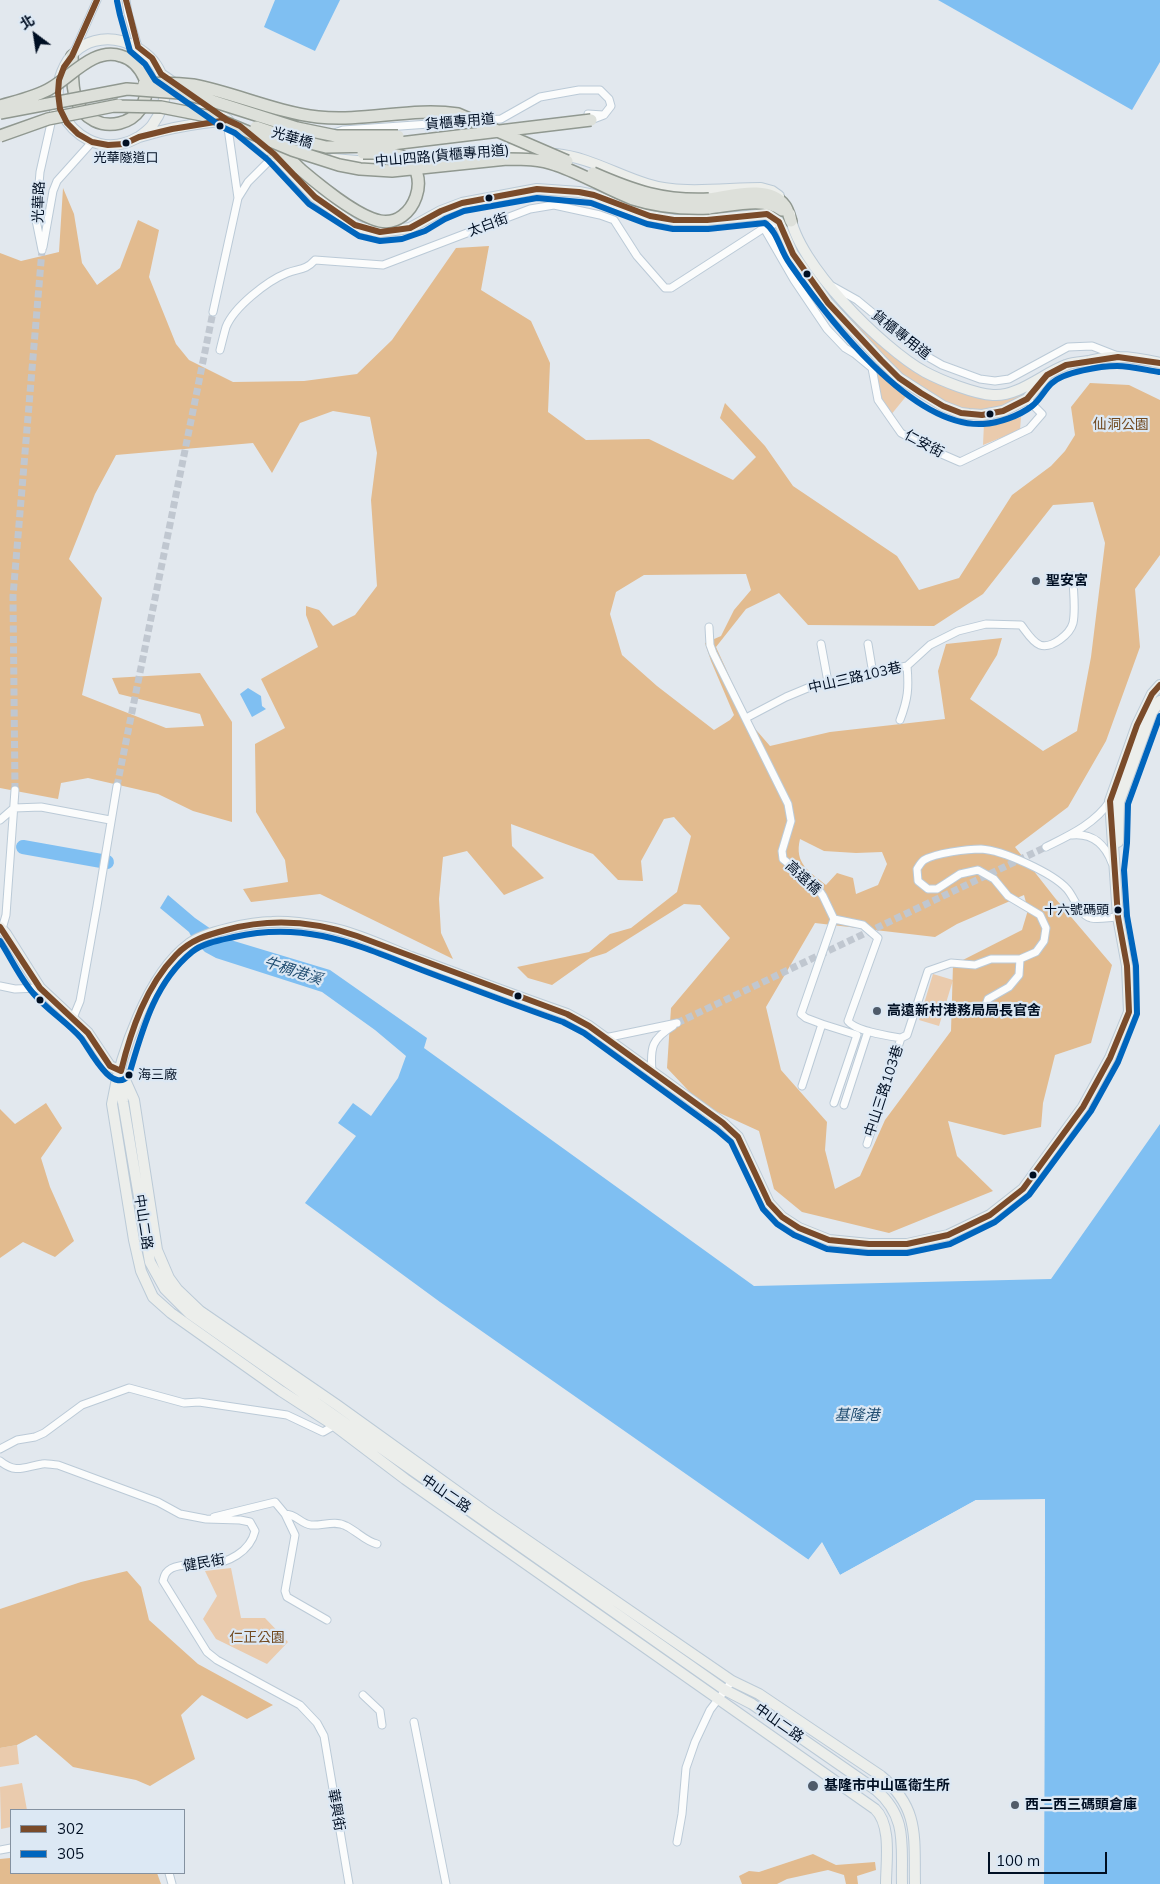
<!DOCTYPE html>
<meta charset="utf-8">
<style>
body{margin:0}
#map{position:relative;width:1160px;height:1884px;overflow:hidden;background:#e2e8ee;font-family:Mulish,"Noto Sans TC",sans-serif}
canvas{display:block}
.legend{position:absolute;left:10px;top:1809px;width:175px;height:65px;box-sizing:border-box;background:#dce8f4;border:1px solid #8491a0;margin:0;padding:6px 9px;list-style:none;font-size:15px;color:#000f23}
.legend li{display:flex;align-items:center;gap:10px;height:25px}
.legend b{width:25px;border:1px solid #8491a0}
.north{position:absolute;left:10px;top:10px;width:50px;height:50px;-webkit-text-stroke:4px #dce8f4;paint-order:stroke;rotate:329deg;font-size:14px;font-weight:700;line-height:20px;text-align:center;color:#000f23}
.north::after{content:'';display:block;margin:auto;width:18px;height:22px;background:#000f23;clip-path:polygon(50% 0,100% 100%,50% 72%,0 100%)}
.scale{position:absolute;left:988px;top:1852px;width:119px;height:22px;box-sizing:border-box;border:2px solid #000f23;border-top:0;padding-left:6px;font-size:15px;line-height:18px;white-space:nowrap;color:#000f23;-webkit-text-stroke:4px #dce8f4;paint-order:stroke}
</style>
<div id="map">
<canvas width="1160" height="1884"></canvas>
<ul class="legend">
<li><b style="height:6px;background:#7a4b2a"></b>302</li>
<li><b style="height:6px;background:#0065bd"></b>305</li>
</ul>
<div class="north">北</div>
<div class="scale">100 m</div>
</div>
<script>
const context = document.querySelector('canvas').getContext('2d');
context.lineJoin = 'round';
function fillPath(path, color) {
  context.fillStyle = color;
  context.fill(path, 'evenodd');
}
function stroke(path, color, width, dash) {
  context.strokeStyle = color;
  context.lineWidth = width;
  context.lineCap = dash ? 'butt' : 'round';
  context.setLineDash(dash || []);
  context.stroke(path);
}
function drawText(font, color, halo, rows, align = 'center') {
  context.font = font + ' Mulish,"Noto Sans TC",sans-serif';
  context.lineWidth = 4.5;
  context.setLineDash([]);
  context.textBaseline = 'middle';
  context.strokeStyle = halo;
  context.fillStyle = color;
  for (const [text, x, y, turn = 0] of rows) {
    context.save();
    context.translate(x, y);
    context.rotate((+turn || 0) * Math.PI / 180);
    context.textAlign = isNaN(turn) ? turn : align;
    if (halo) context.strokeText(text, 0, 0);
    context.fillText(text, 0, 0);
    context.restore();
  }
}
fillPath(new Path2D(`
 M851,319L915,372L947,387L982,397L1031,390C1024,395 1017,402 1009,405C962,424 912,386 880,355C869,345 860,331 851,319Z
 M879,365L908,394L890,416L879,400L874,369Z
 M1021,417L1020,430L983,445L984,423L1005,422Z
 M933,974L953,980L939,1026L919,1020Z
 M231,1568L241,1618H265L288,1642L267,1664L216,1639L203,1619L217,1596L205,1571Z
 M17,1745L19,1764L0,1767V1748Z
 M22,1783L27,1810H11V1827L1,1829L0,1787Z`), '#eacbad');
fillPath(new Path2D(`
 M63,188L74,214L82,263L97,285L120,268L138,220L159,230L149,277L176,344L189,360L233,382L304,381L357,374L392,340L456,248L489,246L481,290L531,321L550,363L548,412L586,440L649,439L733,480L756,457L720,418L725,403L765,446L793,486L897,556L919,590L959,578L1012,495L1051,466L1065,451L1075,435L1071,407L1090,383L1129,385L1160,400V555L1135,589L1140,647L1106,741L1068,807L1015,847L1055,898L1112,965L1091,1043L1055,1055L1043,1103L1041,1127L1004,1135L948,1121L957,1156L993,1191L889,1233L802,1212L774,1189L759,1131L702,1105L667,1068L671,1008L730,938L700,905L684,904L606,953L590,958L552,985L528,978L517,967L589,952L610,934L631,928L677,892L691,836L674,817L664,819L641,861L643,881L618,880L593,854L511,824L512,846L544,878L504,895L467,851L443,857L439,899L441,933L453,959L320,894L251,902L243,889L288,882L285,860L256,812L255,744L285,728L261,679L318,647L306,615V606L319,610L333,626L355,615L377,586L371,500L377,453L370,417L333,411L300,423L272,473L253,443L116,455L95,494L69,559L102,598L82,695L166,728L204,726L200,714L119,694L112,678L200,673L232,722V822L193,811L158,794L88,778L61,783L58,799L0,788V253L21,261L59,252ZM1093,502L1105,543L1091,657L1077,731L1043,751L970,699L997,655L1002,638L946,644L938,671L945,719L830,732L770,746L751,724L716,647L746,609L779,593L808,625L934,626L983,594L1053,505ZM746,574L751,590L734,610L721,636L705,643L711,661L734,715L730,720L714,730L657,686L622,655L610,614L616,592L644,575ZM800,839L824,851L856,853L882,852L887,864L878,885L856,894L853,878L837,873L826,885C809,871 794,864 800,839ZM1024,895L1028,910L1022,930L953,965L951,1031L885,1120L860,1176L835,1189L825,1150L827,1122L781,1070L766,1007L815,923L935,937L957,924Z
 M46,1103L62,1128L41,1158L50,1187L74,1241L55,1257L23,1242L0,1258V1109L15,1124Z
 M127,1571L141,1587L149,1620L198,1664L273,1705L247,1719L202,1695L181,1715L195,1759L150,1786L136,1780L73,1767L36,1735L17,1745L0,1748V1609L81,1582Z
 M813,1854L836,1865L875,1862L876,1870L857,1876L858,1884H846L844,1875L828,1870L787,1879L777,1884H742L739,1876L749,1871L759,1872Z
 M10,1858L11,1873H157L161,1884H0V1859Z`), '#e2bb8f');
fillPath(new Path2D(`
 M275,0H340L315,51L264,27Z
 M938,0H1160V62L1132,110Z
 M248,688L261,696L262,706L266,709L252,717L240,694Z
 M168,895L195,918L224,938L330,970L427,1038L424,1048L754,1286L1051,1279L1160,1124V1884H1044L1045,1500H976L840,1575L822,1543L809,1560L440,1302L305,1203L356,1136L338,1123L353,1103L371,1116L398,1078L406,1056L375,1030L322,992L216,958L205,952L193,940L189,932L160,908Z`), '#7fbff2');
fillPath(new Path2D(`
 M567,1394L808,1560L822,1542L840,1575L976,1500L1045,1499L1044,1884H1042V1502H977L840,1578L822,1547L810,1562H807Z`), '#e2e8ee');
stroke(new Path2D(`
 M23,847L107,862`), '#7fbff2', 14);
stroke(new Path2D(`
 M117,786L213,312
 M15,790L13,596L42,250
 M677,1023L1046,847`), '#c0c7d0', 7, [7, 3.5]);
const street = new Path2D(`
 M126,0L128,13L138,47
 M74,52L97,0
 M588,114L603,115
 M289,149L343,130L501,119L540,97L579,90H600L609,99L611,106L604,115L591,120
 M238,198L248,182L276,154
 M764,228L794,280L827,329L845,348L855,354L872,368L878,400L901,433L937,452L960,462L1029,429L1042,414L1027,399
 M43,247L53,191L57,181L92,142
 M42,250L36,220L40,172L56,101
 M832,286L857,300L921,353L942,365L980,379L995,381L1009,379L1068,347L1092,346L1115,355
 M213,312L238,198L227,121
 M220,350C222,342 224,334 226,327C234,307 267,281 287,273C299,268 305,271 315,260L383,265L530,209L554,205L600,215L614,220L637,256L665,288H671L764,228L779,222
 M709,627L710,645L713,653L788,804L791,821L782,851L783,859L817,887L823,896L834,919
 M821,644L828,682
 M868,644L873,674
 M746,718L786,697L810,687L907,666L930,645L958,631L986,624L1021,625C1026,631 1032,642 1040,645C1052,649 1070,634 1073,623C1076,609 1073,591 1073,576
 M900,720C908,699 909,688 907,666
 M14,808L41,807L110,820
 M0,820L14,808
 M1072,835C1092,833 1105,844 1112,863
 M1046,847C1068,836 1095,824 1110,801
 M2,929L6,915L15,790
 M0,986L15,989L40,988
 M983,1013L988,999L1009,987L1019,975L1020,959
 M73,1018L80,1001L97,906L117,786
 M822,1024L857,1035L834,1103
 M605,1038L677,1023
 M652,1071C650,1047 652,1039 673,1026
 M802,1086L822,1024L806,1018L801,1014L834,919L863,925L878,938L848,1021C855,1031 889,1036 901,1038L907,1035L928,971L951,963L975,965L991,959H1020L1036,952L1044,941L1046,928L1040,915L1008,896L994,879L978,870L960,874L937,889H928L918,881L917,869C919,866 921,862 924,860C935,853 968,849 981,849C1002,850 1053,873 1067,889C1075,898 1078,914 1091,918C1099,920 1110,917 1118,917
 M844,1105L868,1031
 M867,1144L901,1038
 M0,1449L17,1440L35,1437L44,1433L82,1405L129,1388L184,1403L199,1402L287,1415L323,1432L337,1424
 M0,1461C16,1474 24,1467 42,1464C47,1463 52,1465 58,1465L158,1502L180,1514L206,1519L240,1520L250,1522L255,1531C250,1552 228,1563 207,1565C195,1566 174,1562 166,1573C164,1576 164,1578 163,1581L207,1652L217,1660L300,1705L317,1723L324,1736L349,1884
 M285,1514C296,1514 301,1524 311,1525C322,1526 335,1520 346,1526C358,1532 365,1541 377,1544
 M214,1517L275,1502L285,1514L295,1535L285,1591L287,1597L327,1620
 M363,1695L380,1711L382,1725
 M414,1722L446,1884
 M677,1842L682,1814L686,1768L695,1742L710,1710L732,1681
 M0,1850L11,1848
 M169,1873L172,1884`);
const secondary = new Path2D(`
 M161,74L177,85
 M195,98L228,120
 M251,135L274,154L315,197L355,225L362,228L380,232L410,228L441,211L462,203L537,189L579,192L594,195L620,206L650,216L674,220H707L767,214L779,222L793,254L828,303L881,360L899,378L943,406L961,413L969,414L982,415L1003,411L1027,399L1047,375
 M139,137C144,133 150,129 153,124C200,59 90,1 62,72C57,85 56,100 62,113C74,136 99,151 125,143C130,142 134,139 139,137C146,135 154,133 161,131C181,126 201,123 221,121
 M556,154C588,157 617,175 647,184C681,195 725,188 761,188L772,191L779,196
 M333,159L381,163L512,149L542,152
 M790,214C796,263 883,349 925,372C942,381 975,394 993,395C1018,397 1044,373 1066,365C1073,362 1081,362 1089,361C1098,359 1109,356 1119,357C1133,357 1147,360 1160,363
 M1118,842L1119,802L1152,712L1160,701
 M0,927L6,934L40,988L88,1033L110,1066L121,1071
 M121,1071L134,1100L157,1250L169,1278L177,1289L200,1311L337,1405L486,1512L732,1681L759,1694L881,1776C920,1808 914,1838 915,1884
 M121,1077L123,1102L150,1262L165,1289L190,1314L725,1690L752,1704L876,1790C908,1817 901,1846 902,1884
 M886,1884C886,1862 892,1825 875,1809L405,1479L335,1426L281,1391L171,1313L153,1297L141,1271L134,1240L112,1104C120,1055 148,974 189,944C204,932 252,922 272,922C289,921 308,924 325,927C351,931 386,947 411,957C463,976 515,996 567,1014L589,1026L723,1123L738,1137L769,1203L782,1217L799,1228L829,1240L869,1244H907L948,1235L990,1215L1023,1189L1083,1107L1110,1058L1129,1012L1127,966L1118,917L1110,801L1137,725L1152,694L1160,685`);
const primary = new Path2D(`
 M72,56C73,70 71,86 76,99C91,142 154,126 145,82
 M274,154L293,162L300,169
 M709,199C731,196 769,184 785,206C788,210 789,216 791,221
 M709,208C730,206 765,196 782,210`);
stroke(street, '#bbcad7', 9);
stroke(secondary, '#bbcad7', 12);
stroke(primary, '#909890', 14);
stroke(street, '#fbfcfc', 7);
stroke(secondary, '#eceeeb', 10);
stroke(primary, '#dde0da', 11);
const primaryBridge = new Path2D(`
 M144,84C160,83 177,83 193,85C235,93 275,112 318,117C365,122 412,107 458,114L567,161
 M0,106C17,101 36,97 51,88C72,76 94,47 121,56C133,59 140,68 145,79
 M114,106L161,107L212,117L292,150L339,165L360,169L392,171L507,159C523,159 540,159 556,165C583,174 607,189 633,199C658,207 683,209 709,208
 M0,113L127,89L180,93L209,100L297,128L336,136H398
 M256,127L286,137L326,147L375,146L591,120
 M0,136L48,119L119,105
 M300,169C319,185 356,216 380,221C414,228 435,171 401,156C390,152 375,153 363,153
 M593,173C634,191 663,201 709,199`);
stroke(primaryBridge, '#909890', 14, []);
stroke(primaryBridge, '#dde0da', 11);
stroke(new Path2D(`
 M97,0L72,56L64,67L59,80L58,93L60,109L67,123L78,134L92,142L108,145L124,144L139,137L172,129L227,120L240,126L274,154L315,197L355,225L380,232L410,228L441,211L462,203L537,189L579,192L594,195L650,216L674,220H707L767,214L779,222L793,254L828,303L881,360L899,378L921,393L943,406L961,413L982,415L1003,411L1027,399L1047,375L1066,365L1118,357L1160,363
 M126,0L138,47L152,58L161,74L227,120L236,124
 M0,927L40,988L88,1033L110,1066L121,1071
 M121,1071C131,1030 146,986 176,955C190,940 207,935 226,930C270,918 314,921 357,936L567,1014L589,1026L723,1123L738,1137L769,1203L782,1217L799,1228L829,1240L869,1244H907L948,1235L990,1215L1023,1189L1083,1107L1110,1058L1129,1012L1127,966L1118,917L1110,801L1137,725L1152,694L1160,685`), '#7a4b2a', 6);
stroke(new Path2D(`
 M117,1L120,15L130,51L145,64L155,80L222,127L235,133L268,160L309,204L359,236L380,241L402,239L425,231L445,219L464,211L537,198L591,203L647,224L673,229H708L765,223C778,232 780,251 790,264C827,317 911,428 983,424C999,423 1019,416 1032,406C1040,400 1045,389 1052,383C1064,372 1101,366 1117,366C1131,366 1146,370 1159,372
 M0,941C11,958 20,978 33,993C47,1010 67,1022 81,1038C89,1048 112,1096 129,1075C142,1031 154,983 192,952C203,943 221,940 234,937C311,919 365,949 435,975C478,991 520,1007 563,1022L584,1033L717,1130L731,1142L763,1209L777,1224L794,1235L827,1249L868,1253H907L950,1244L995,1222L1029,1195L1091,1111L1118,1062L1137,1014L1136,966L1127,916L1124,870L1127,843L1128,804L1160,716`), '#0065bd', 6);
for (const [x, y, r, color] of [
 [220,126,4.5,"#000f23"],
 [126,143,4.5,"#000f23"],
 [489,198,4.5,"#000f23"],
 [807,274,4.5,"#000f23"],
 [990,414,4.5,"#000f23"],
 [1036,581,5,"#4f5b6a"],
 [1118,910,4.5,"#000f23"],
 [518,996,4.5,"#000f23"],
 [40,1000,4.5,"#000f23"],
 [877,1011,5,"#4f5b6a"],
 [129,1075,4.5,"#000f23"],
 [1033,1175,4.5,"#000f23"],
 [813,1786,6,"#4f5b6a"],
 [1015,1805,5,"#4f5b6a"]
]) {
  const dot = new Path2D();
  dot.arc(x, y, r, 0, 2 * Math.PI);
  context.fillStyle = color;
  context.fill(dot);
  stroke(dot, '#dce8f4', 2);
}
drawText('13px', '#000f23', '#dce8f4', [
 ["光華隧道口",126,158],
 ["十六號碼頭",1109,910,"right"],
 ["海三廠",138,1075,"left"]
]);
drawText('14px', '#000f23', '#dce8f4', [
 ["貨櫃專用道",460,122,-5],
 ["光華橋",292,138,16],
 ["中山四路(貨櫃專用道)",442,156,-5],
 ["光華路",39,202,-88],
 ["太白街",488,225,-20],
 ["貨櫃專用道",901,335,38],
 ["仁安街",924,444,28],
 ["中山三路103巷",855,678,-13],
 ["高遠橋",803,878,43],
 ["中山三路103巷",884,1091,-72],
 ["中山二路",143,1222,81],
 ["中山二路",446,1494,34],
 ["健民街",204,1563,-10],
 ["中山二路",779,1723,35],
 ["華興街",336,1810,80]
]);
drawText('14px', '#724a20', '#dce8f4', [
 ["仙洞公園",1121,425],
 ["仁正公園",257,1638]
]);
drawText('bold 14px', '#000f23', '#dce8f4', [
 ["聖安宮",1046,581],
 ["高遠新村港務局局長官舍",887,1011],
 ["基隆市中山區衛生所",824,1786],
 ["西二西三碼頭倉庫",1025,1805]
], 'left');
drawText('italic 15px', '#1f4c70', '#dce8f4', [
 ["牛稠港溪",293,971,18],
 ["基隆港",857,1415]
]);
</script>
